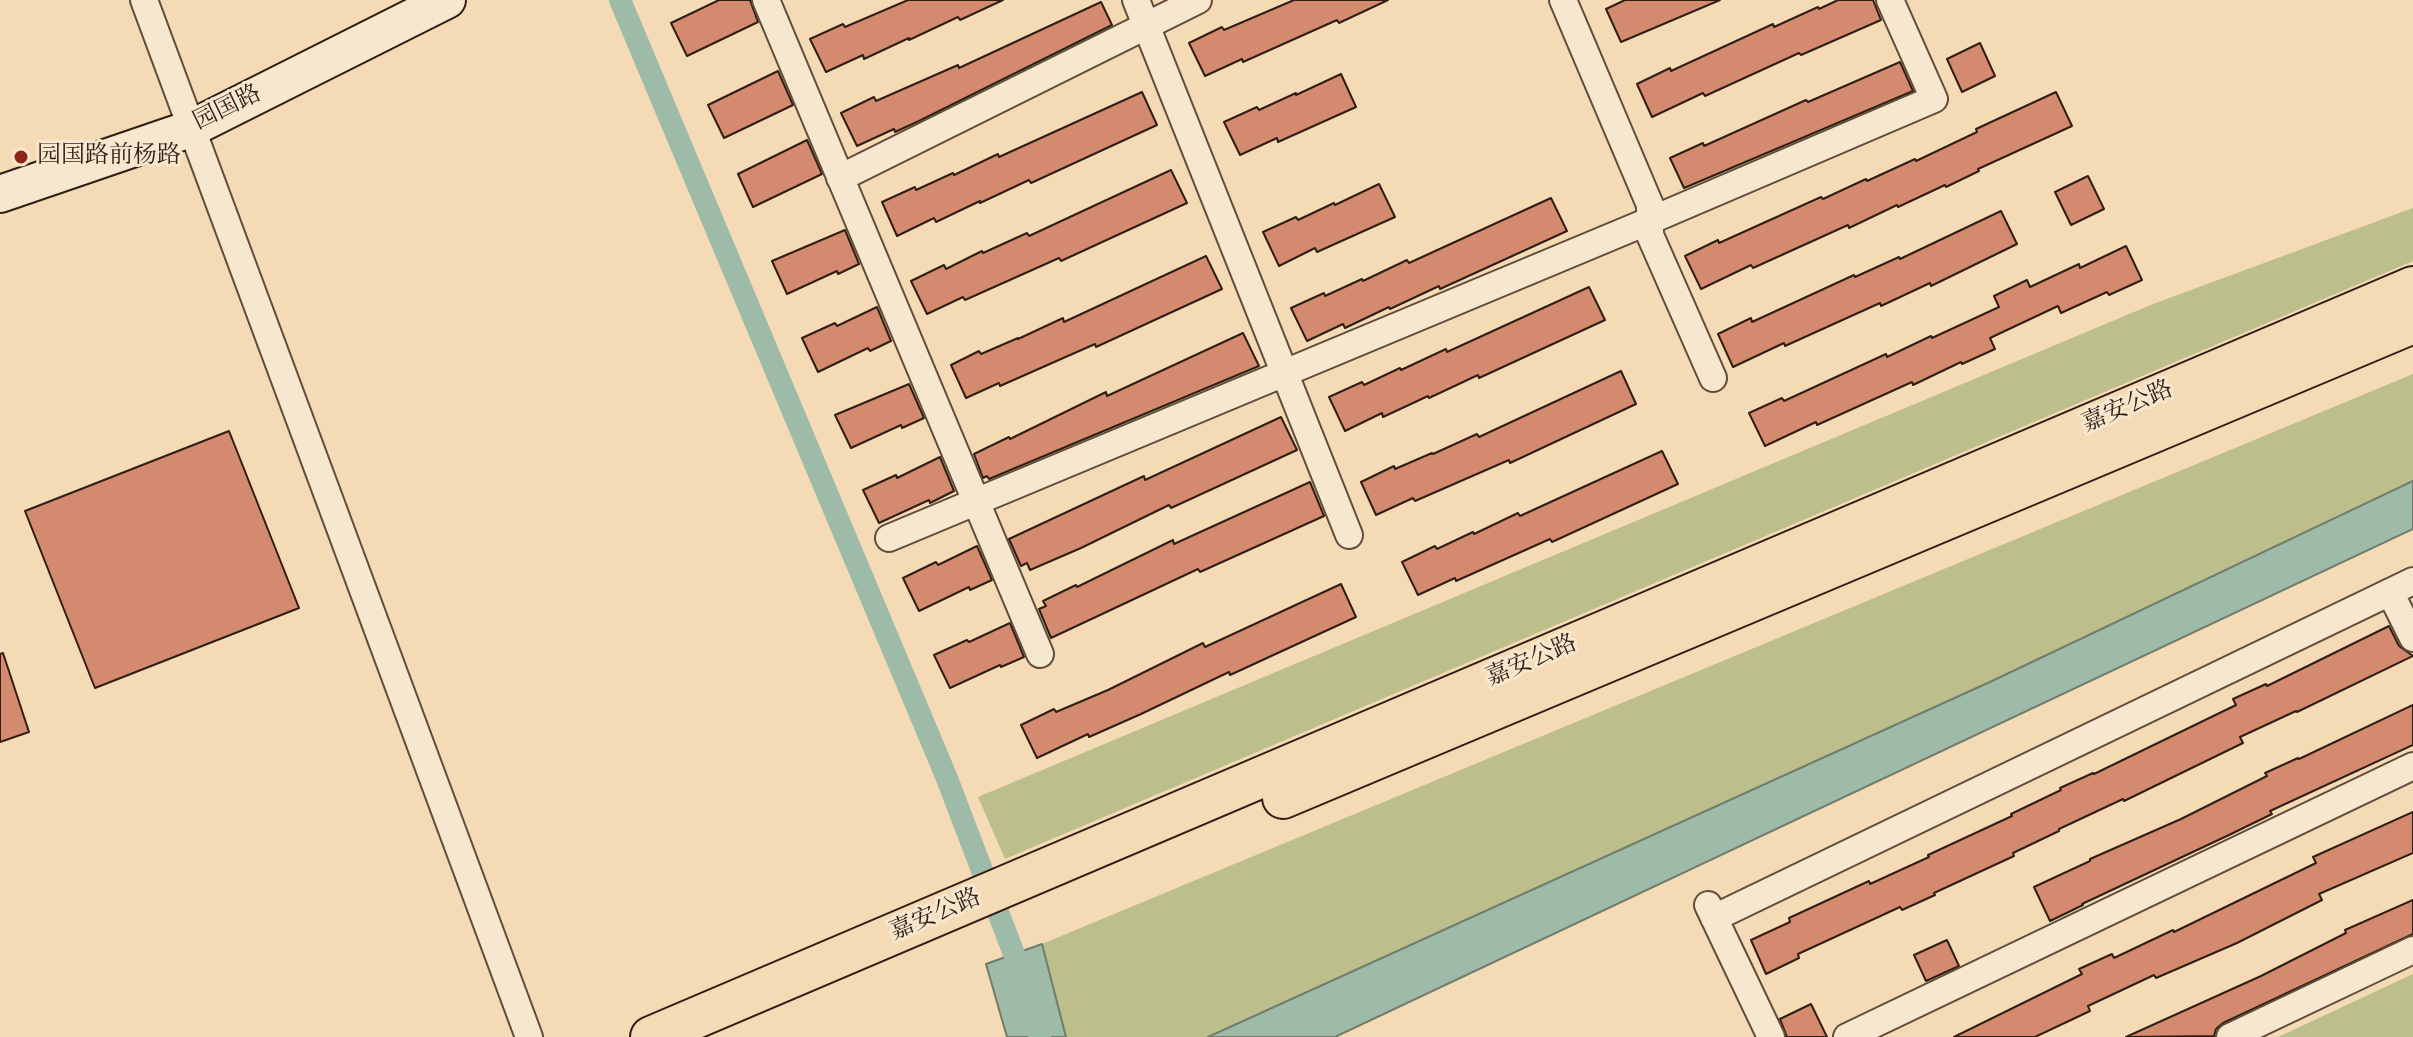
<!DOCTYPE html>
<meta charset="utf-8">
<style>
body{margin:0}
canvas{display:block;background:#f4dab5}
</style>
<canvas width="2413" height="1037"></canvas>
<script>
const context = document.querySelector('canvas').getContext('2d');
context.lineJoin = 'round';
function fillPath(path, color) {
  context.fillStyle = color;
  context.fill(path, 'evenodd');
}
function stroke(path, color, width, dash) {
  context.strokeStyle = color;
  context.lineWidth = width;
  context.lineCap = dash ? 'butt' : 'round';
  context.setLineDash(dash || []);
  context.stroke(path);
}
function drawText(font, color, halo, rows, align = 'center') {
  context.font = font + ' "IM FELL English","Noto Serif SC",serif';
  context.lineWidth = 6;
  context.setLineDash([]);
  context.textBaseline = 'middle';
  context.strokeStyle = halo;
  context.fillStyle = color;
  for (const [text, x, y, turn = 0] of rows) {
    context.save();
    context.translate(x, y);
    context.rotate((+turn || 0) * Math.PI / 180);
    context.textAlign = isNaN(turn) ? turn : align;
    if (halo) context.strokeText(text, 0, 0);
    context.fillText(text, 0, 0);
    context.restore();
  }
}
fillPath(new Path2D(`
 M2413,208V261L1005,859L978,797L2153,304Z
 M2413,374V481L1992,681L1208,1037H1066L1042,944Z
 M2413,974V1037H2278Z`), '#bcbf8c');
const water = new Path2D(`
 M2413,481V529L1335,1037H1208L1992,681Z
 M1042,944L1066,1037H1007L986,964Z`);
fillPath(water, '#9dbba8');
stroke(water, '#717c6c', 2);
stroke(new Path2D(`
 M620,0L946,776L1014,954L1040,1037`), '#9dbba8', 22);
const building = new Path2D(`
 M719,0H750L758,22L687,56L671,23Z
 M908,0H1003L960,20L958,17L909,40V38L864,59L863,55L826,72L810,39L843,24L845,27Z
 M1294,0H1388L1339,23L1337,20L1243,62L1242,59L1205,76L1189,43L1222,27L1224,30Z
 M1625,0H1720L1621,42L1606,9Z
 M1838,0H1873L1881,20L1801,55L1799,53L1705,96L1703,93L1652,117L1637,84L1670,68L1671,71L1773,24L1774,27L1818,7L1819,9Z
 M1101,2L1112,25L919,121L895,132L894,129L857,146L841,113L874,97L876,101L958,65L959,68Z
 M1980,43L1995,76L1962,92L1947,59Z
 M1900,62L1913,91L1684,188L1670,158L1703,143L1704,146L1806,100L1808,102Z
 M778,71L793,105L724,138L708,105Z
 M1341,74L1356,107L1278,142L1277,138L1240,155L1224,122L1257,107L1259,110L1296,93V95Z
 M1142,92L1157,125L1031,183L1029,180L980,203V201L936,222L934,218L897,236L882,202L915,187L916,190L953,173L954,175L998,154L999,157Z
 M2056,92L2072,126L1978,169L1979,171L1946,187L1945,185L1898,207L1897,205L1849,228L1848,225L1753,268L1751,265L1701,289L1685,256L1718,240L1719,243L1821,197L1823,199L1866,179L1867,181L1915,159L1916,161L1977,132L1976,129Z
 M807,140L822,174L753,207L738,174Z
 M1171,170L1187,203L1061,261L1059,258L965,300L963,297L927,314L911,281L944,265L946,269L982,251L983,253L1027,233L1029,236Z
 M2088,176L2104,209L2071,225L2055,192Z
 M1379,184L1395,217L1317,252L1315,248L1279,266L1263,232L1296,217L1298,220L1334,203L1335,205Z
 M1551,198L1567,231L1440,289L1439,286L1390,309L1389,307L1345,328L1343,324L1307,341L1291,308L1324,293L1325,296L1362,279L1363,281L1407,260L1409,263Z
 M2001,211L2017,244L1931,286L1930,283L1881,306L1880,303L1785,346L1784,343L1733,367L1718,334L1751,318L1752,322L1854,275L1855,277L1899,257L1900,259Z
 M845,230L859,264L838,274L837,271L787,294L772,261Z
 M2126,246L2142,280L2109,295L2107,292L2061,313L2058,306L1990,338L1995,349L1962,364L1961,362L1913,385L1912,382L1817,425L1816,422L1765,446L1749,413L1782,398L1784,401L1886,354L1887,357L1931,336L1932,338L1999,307L1994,296L2027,280L2030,287L2079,264L2080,268Z
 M1206,256L1222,289L1096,347L1095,344L1000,386L999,383L966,398L951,365L979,351L981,354L1018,338V339L1063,318L1064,322Z
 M1589,287L1605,320L1479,378L1478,375L1429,398L1428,396L1383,417L1382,413L1345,431L1329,397L1362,382L1364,385L1400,368L1401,370L1446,349L1447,352Z
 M877,307L891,341L870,351L868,348L818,372L802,338L835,323L837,326Z
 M1243,333L1259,366L989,479L987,476L983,478L974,454L1009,437L1010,439L1106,392L1107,396Z
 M1621,371L1636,404L1510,463L1509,460L1415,501L1413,498L1376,515L1361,482L1394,466L1395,469L1432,453L1433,454L1477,434L1479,437Z
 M909,384L924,418L902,428L901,425L851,448L835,415Z
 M1281,417L1297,450L1171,508L1169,505L1081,548L1030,570L1027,563L1021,566L1009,539L1144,476L1145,480Z
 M229,431L299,608L95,688L25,511Z
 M1662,451L1678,484L1552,542L1550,539L1456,581L1455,578L1418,595L1402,562L1435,546L1437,549L1473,532L1474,534L1518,513L1520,516Z
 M940,457L954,491L930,503L929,500L879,523L863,490L896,475L897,478Z
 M1310,482L1324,516L1200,572L1198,569L1051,638L1039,609L1046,606L1043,601L1076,585L1077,587L1173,540L1174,544Z
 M977,546L992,580L970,590L969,587L919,611L903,578L936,562L938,565Z
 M1341,584L1356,617L1230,675L1229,672L1141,714L1089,737L1088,734L1037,758L1021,725L1054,709L1056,712L1108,690L1203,643L1205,647Z
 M1010,623L1024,657L1001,667L1000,665L950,688L934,655L967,640L969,642Z
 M2389,626L2399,646L2413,656L2297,712L2296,711L2240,737L2243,743L2124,801L2123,799L2059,829V831L2013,853L2014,856L1934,893L1935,895L1902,910L1900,907L1798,954L1799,958L1766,974L1751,940L1790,922L1789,918L1869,881L1870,884L1929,857L1928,855L2012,816L2011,814L2061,790L2060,788L2093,773L2094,774L2236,705L2233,699L2266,684L2267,686Z
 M3,653L29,732L0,742V654Z
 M2413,705V745L2270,811L2272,814L2229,835L2082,904L2083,905L2050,921L2034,887L2090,861V859L2181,819L2267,776L2265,773L2298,758L2299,759Z
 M2413,812V853L2319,894L2322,900L2237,943L2156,978L2154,975L2088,1006L2090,1011L2035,1037H1954L2082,974L2079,969L2112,954L2114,958L2173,930L2174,932L2316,863L2313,857Z
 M2413,900V934L2223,1023L2216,1029L2214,1036L2126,1037L2261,976L2346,933L2345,930Z
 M1947,940L1959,966L1926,981L1914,955Z
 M1811,1004L1827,1037H1787L1780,1019Z`);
fillPath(building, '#d48a6e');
stroke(building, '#301e13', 2);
const street = new Path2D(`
 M144,0L529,1037
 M766,0L1040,654
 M1136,0L1349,535
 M1563,0L1650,205V235L1713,378
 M840,178L1198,0
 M889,538L1649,221L1934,99L1890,0
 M2390,592L2413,638
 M1708,905L1771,1037
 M1714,918L2413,581
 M1847,1037L2413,766
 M2230,1037L2413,950`);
const secondary = new Path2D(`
 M0,194L190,129L447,0`);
const primary = new Path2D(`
 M1283,798L2413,323
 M651,1037L2413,287`);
stroke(street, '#614d3c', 30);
stroke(secondary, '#301e13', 40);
stroke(primary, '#301e13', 44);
stroke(street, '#f8e7cf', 26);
stroke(secondary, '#f8e7cf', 36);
stroke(primary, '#f4dab5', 40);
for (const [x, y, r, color] of [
 [21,157,8,"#8f2418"]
]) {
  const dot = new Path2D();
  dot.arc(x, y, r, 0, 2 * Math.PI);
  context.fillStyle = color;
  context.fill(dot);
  stroke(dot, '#f8e7cf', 3);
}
drawText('24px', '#301e13', '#f8e7cf', [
 ["园国路",228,109,-26],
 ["嘉安公路",2128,408,-23],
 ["嘉安公路",1532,662,-23],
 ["嘉安公路",936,916,-23]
]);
drawText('24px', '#301e13', '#f8e7cf', [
 ["园国路前杨路",37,157]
], 'left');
</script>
